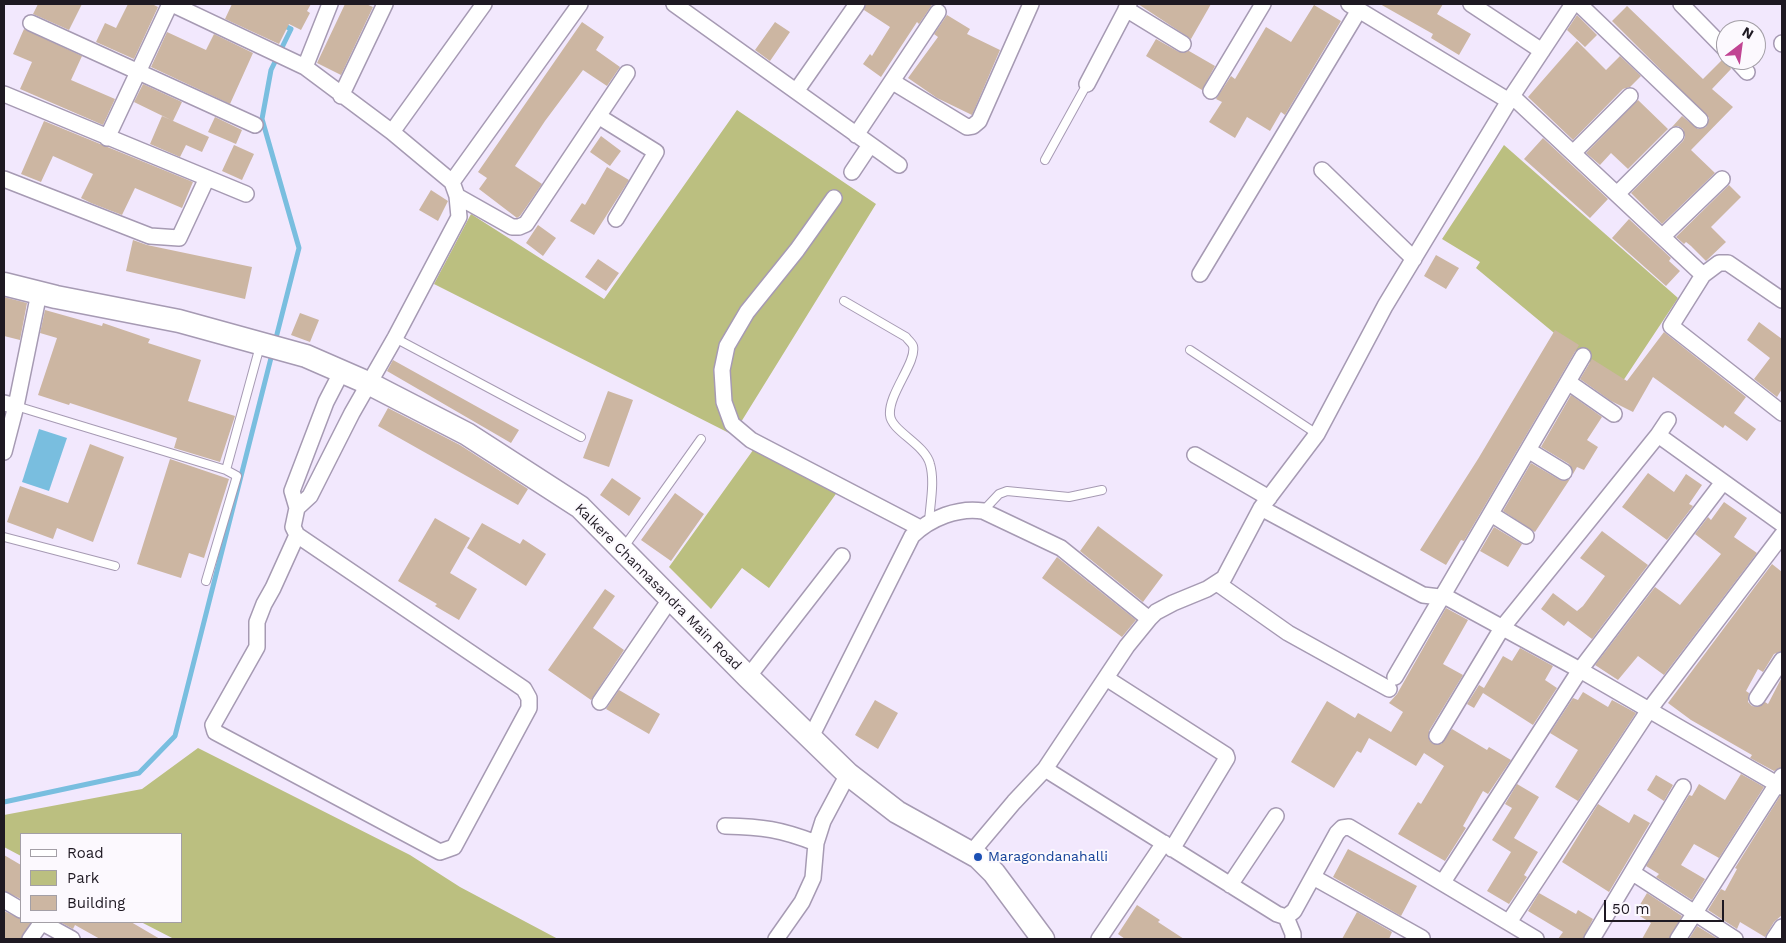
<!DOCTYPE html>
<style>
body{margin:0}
#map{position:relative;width:1786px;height:943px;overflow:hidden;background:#f2e8fd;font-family:"Work Sans",sans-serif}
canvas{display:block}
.frame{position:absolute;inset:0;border:5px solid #1e1922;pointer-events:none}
.legend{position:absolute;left:20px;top:833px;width:162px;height:90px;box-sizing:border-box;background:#fcf9fe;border:1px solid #a39fa6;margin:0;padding:6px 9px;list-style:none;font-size:15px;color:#1e1922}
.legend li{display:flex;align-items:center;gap:10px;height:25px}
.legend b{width:25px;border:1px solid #a39fa6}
.north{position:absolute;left:1716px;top:20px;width:50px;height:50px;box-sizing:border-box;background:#fcf9fe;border:1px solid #a39fa6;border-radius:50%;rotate:30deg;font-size:14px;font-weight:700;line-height:20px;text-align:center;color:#1e1922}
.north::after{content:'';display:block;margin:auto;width:18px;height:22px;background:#c14493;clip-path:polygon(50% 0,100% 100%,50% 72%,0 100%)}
.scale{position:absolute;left:1604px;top:900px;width:120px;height:22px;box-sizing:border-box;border:2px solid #1e1922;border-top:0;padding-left:6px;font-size:15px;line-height:18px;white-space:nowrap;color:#1e1922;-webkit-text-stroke:4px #fcf9fe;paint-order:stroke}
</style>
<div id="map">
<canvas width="1786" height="943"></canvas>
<div class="frame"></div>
<ul class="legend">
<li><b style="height:6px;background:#fff"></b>Road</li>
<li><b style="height:14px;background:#bbbf80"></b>Park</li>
<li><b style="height:14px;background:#ccb6a2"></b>Building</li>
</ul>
<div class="north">N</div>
<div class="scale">50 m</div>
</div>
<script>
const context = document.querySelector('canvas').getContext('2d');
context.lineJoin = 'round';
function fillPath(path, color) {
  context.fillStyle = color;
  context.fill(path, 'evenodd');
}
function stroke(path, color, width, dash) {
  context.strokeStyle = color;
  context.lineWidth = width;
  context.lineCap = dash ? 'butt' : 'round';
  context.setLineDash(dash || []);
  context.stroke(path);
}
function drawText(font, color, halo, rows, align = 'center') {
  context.font = font + ' "Work Sans",sans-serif';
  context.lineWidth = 4;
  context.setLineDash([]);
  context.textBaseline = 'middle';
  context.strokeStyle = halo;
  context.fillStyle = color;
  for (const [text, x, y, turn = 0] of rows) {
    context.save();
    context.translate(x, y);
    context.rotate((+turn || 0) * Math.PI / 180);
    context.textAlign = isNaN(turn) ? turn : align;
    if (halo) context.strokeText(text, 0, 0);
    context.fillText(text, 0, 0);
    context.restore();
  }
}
fillPath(new Path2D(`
 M737,110L876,204L733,435L434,284L471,214L604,299Z
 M1504,145L1678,298L1619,387L1476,268L1480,262L1442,239Z
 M756,446L838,491L769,588L742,568L711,609L669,567Z
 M198,748L410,855L460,887L558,939H174L141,922H181V834H21V856L4,847V815L142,789Z`), '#bbbf80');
fillPath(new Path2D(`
 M39,429L67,438L49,491L22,482Z`), '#79bedf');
stroke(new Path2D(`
 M276,338L299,248L262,119L271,70L291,29L283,25
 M4,802L139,773L175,736L272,354`), '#79bedf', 5);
fillPath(new Path2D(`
 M38,4H82L69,30L33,14Z
 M128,4H152L158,7L134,59L96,42L105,23L116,28Z
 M232,4H311L307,11L310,13L301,30L289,24L279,44L225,19Z
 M345,4H366L373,7L341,75L317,63Z
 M866,4L932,5L919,24L917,22L881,77L863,64L870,54L872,56L890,27L864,10Z
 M1138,4H1211L1191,39Z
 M1380,4H1443L1437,14L1471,34L1459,55L1431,38L1433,34Z
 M1314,5L1341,21L1285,115L1281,112L1270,131L1247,117L1235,138L1209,122L1222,102L1216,99L1231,76L1235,79L1266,27L1291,42Z
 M1627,6L1703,79L1723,59L1727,60L1731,69L1712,89L1733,107L1691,150L1715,173L1662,224L1631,193L1683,141L1685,137L1683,129L1678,126L1672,127L1682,116L1698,129L1706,127L1709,118L1612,21Z
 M947,15L970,29L967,34L1000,50L972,115L937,98L908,78L938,37L934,34Z
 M1577,15L1597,35L1585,47L1567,30Z
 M582,22L604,37L596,50L620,67L607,86L583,70L545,121L515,166L542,184L520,216L517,218L479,189L487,178L478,172Z
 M775,22L790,32L770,61L755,50Z
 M24,29L82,56L71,80L115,99L103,125L20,89L32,62L13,54Z
 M167,32L206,50L214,34L253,53L230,104L151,67Z
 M1156,39L1179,52L1189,51L1215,66L1202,90L1146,56Z
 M1577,41L1606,70L1620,56L1641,76L1630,87L1623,89L1573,140L1528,97Z
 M143,84L182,102L173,121L134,102Z
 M1638,100L1668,129L1628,169L1611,153L1600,165L1586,153Z
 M162,116L209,137L202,152L186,145L180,157L150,144Z
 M215,117L242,130L236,144L208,132Z
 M44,121L193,182L182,208L135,188L122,215L91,203L81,198L93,174L53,156L41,182L21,174Z
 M601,136L621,151L610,166L590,152Z
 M1543,138L1608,199L1590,218L1524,159Z
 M234,145L254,154L242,180L222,171Z
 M607,167L629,180L594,235L570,221L582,203L585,205Z
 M1729,185L1741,197L1711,227L1726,242L1706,261L1691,246L1686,242L1684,244L1676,237Z
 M431,190L448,201L438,221L419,210Z
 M1629,219L1671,258L1669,261L1680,271L1666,286L1612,238Z
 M538,225L556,238L543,256L526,243Z
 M133,240L147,245L252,267L245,299L126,271Z
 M1436,255L1459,268L1446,289L1424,276Z
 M598,259L619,273L606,291L585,277Z
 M4,297L27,303L20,340L4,336Z
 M45,310L102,326L103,323L150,339L148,343L201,360L188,401L235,416L220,462L174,448L177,438L70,403L69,405L38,395L57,338L40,333Z
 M300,313L319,320L310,342L291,335Z
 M1759,322L1782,339V389L1777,397L1754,379L1770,358L1747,340Z
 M1555,330L1579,345L1464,541L1461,540L1446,565L1420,550L1478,459Z
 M1664,332L1746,397L1734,413L1756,429L1747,441L1725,425L1723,428L1653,377L1633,412L1611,401L1580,379L1592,359L1627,381Z
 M393,360L519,430L511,443L387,371Z
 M608,391L633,400L609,467L583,458Z
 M1571,395L1602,417L1587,440L1598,447L1584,470L1577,467L1573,474L1569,464L1541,447Z
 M388,408L460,445L528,489L518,505L378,426Z
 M90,444L124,457L93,542L57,528L53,539L7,522L20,486L68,503Z
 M170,459L229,479L204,558L189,553L181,578L137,564Z
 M1531,463L1560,480L1564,481L1570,479L1535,532L1503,511Z
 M1648,473L1674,492L1686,474L1702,485L1689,504L1693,506L1667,540L1622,507Z
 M612,478L641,498L629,516L600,495Z
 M675,493L704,514L671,561L641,540Z
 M1724,502L1747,518L1734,537L1757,553L1664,675L1638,656L1618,680L1595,665L1655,587L1680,605L1721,554L1695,534L1708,517L1711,520Z
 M435,518L470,538L450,573L477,589L459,620L435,606L437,604L398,581Z
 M482,523L520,544L523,539L546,554L526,586L467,548Z
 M1098,526L1163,575L1143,602L1080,551Z
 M1494,527L1522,544L1508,567L1480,551Z
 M1602,531L1648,565L1592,639L1568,621L1564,626L1541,609L1553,593L1577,611L1583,606L1605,576L1580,558Z
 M1057,557L1136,620L1122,637L1042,578Z
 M1772,564L1782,572V651L1774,654L1763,672L1758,669L1746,691L1749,693L1748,702L1752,706L1757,707L1765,702L1768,704L1782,677V767L1774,771L1750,758L1752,755L1691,720L1668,703Z
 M605,589L615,596L593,628L624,650L591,700L548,670Z
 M1446,608L1468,620L1443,664L1463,675L1429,731V740L1433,744H1441L1452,729L1487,750L1489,747L1511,760L1488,794L1483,791L1463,826L1466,828L1445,861L1398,834L1418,802L1421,804L1444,766L1424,753L1416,766L1369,738L1361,753L1357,751L1334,788L1291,762L1327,701L1355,718L1358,713L1391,732L1403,712L1389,703L1397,694Z
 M1520,648L1553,666L1545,680L1557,688L1533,725L1483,693L1474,708L1467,704L1479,685L1484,688L1503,656L1512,661Z
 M619,690L660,714L649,734L606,709Z
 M1583,692L1608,707L1612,700L1636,713L1578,801L1555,787L1578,750L1550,733L1573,698L1578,700Z
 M875,700L898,713L878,749L855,735Z
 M1741,774L1764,787L1719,858L1694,844L1681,865L1705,879L1692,900L1656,877L1659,874L1646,866L1689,795L1692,796L1699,784L1725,800Z
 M1656,775L1673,785L1664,801L1647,790Z
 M1517,784L1539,797L1514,838L1538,852L1524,875L1527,877L1509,904L1487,891L1511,852L1492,840L1512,808L1505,804Z
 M1780,796H1782V915L1774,922L1765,937L1740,922L1737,929L1708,910L1721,889L1725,891L1737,869L1735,868Z
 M1598,804L1629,823L1634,814L1650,823L1609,892L1562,862Z
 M1348,849L1417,886L1401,916L1333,877Z
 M4,855L21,865V899L4,891Z
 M1539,893L1576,914L1578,910L1593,919L1583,939H1558L1563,932L1528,911Z
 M1647,893L1682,916L1669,939H1642L1651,923L1635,913Z
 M1137,905L1160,920L1158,922L1184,939H1125L1118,934Z
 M4,911L21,919V922H31L21,939H4Z
 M1357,912L1392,932L1389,939H1342Z
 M60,922H131L160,939H100L75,925L73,929Z
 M1697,926L1718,939H1689Z`), '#ccb6a2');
const lane = new Path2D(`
 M1045,160L1087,84
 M844,301L906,337C908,340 912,343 913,346C917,362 888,394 890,415C891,431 925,444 930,464C935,482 930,504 929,522
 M395,338L581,437
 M1190,350L1317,434
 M16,406L226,470
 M983,511L999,494L1007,491L1069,497L1102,490
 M4,537L115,566
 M624,547L701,439
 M206,581L237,476L226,470L260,346`);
const street = new Path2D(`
 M172,4L305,67
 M674,4L899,165
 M1349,4L1509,101
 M1471,4L1542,51
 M1579,4L1700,120
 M1681,4L1726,50
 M1126,9L1183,44
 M31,23L255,125
 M1782,44V43
 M1736,60L1747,72
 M893,82L967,127L973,126L979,121L1031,4
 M1087,84L1129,4
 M797,90L857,4
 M1211,91L1263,4
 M4,94L246,194
 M341,96L385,4
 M1512,96L1573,4
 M598,116L656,152L616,219
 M392,132L484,4
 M856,135L938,12
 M107,138L170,4
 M1573,153L1630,96
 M1322,170L1414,259
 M852,172L870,145
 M4,179L150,236L179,238L207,178
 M452,182L580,4
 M1617,194L1676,135
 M457,196L512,227H519L526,224L627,73
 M834,198L797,250L747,312L727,346L722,370L724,402L732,424L751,440L920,528
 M1663,236L1722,179
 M1200,274L1359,10
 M1703,275L1719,263H1728L1782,300
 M1568,382L1614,414
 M4,403L16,406L39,293
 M1668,420L1658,435L1782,524
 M1528,450L1564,472
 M4,452L16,406
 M1195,455L1269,498
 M297,508L310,496L352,413L395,338L459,217L457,196L452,182L392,132L305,67L330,4
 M1261,508L1423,595L1448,598L1580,670L1782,787
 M1491,514L1526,536
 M297,535L273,588L264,604L257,622V647L213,725L215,732L440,852L454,847L529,708V698L524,689L297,535L293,527L297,508L292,491L326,402L342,371
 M1217,583L1288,633L1389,689
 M748,677L842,556
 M1395,677L1583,356
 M1106,678L1226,755L1227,758L1172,849
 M1757,698L1782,660
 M600,702L671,598
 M1437,736L1502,628L1658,435
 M811,737L912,536C930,518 959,507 983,511L1061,548L1149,619
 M1045,769L1277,914L1286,917L1294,911L1337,833L1342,828L1349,827L1536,939
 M725,826C763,827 780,829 816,843
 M971,853L1014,802L1045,769L1127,646L1149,619L1156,612L1173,603L1207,589L1224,578L1261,508L1317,434L1385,306L1512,96L1703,275L1671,326L1782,413
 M1633,873L1735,939
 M1313,877L1422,938
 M1443,882L1580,670L1723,482
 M1230,885L1276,816
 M4,900L21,910
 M1286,917L1293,934V939
 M41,922L72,939
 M1509,922L1649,710L1782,535
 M30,939L42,922
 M776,939L802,902L813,878L816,843L823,821L848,774
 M1099,939L1164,843
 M1592,939L1683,787
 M1678,939L1782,776
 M1774,939L1782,927`);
const secondary = new Path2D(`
 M4,284L56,297L179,321L306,356L368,383L467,434L580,507L748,677L848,774L897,812L978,857L994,873L1043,939`);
stroke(lane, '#a69ab3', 10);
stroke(street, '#a69ab3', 18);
stroke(secondary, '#a69ab3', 25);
stroke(lane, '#fff', 8);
stroke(street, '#fff', 15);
stroke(secondary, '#fff', 22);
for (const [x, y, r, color] of [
 [978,857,5,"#1a4fb4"]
]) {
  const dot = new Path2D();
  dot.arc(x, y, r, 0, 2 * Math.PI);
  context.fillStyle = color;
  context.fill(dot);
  stroke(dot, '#fcf9fe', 2);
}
drawText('14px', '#1e1922', '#fcf9fe', [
 ["Kalkere Channasandra Main Road",658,587,45]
]);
drawText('14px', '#164399', '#fcf9fe', [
 ["Maragondanahalli",988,857]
], 'left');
</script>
